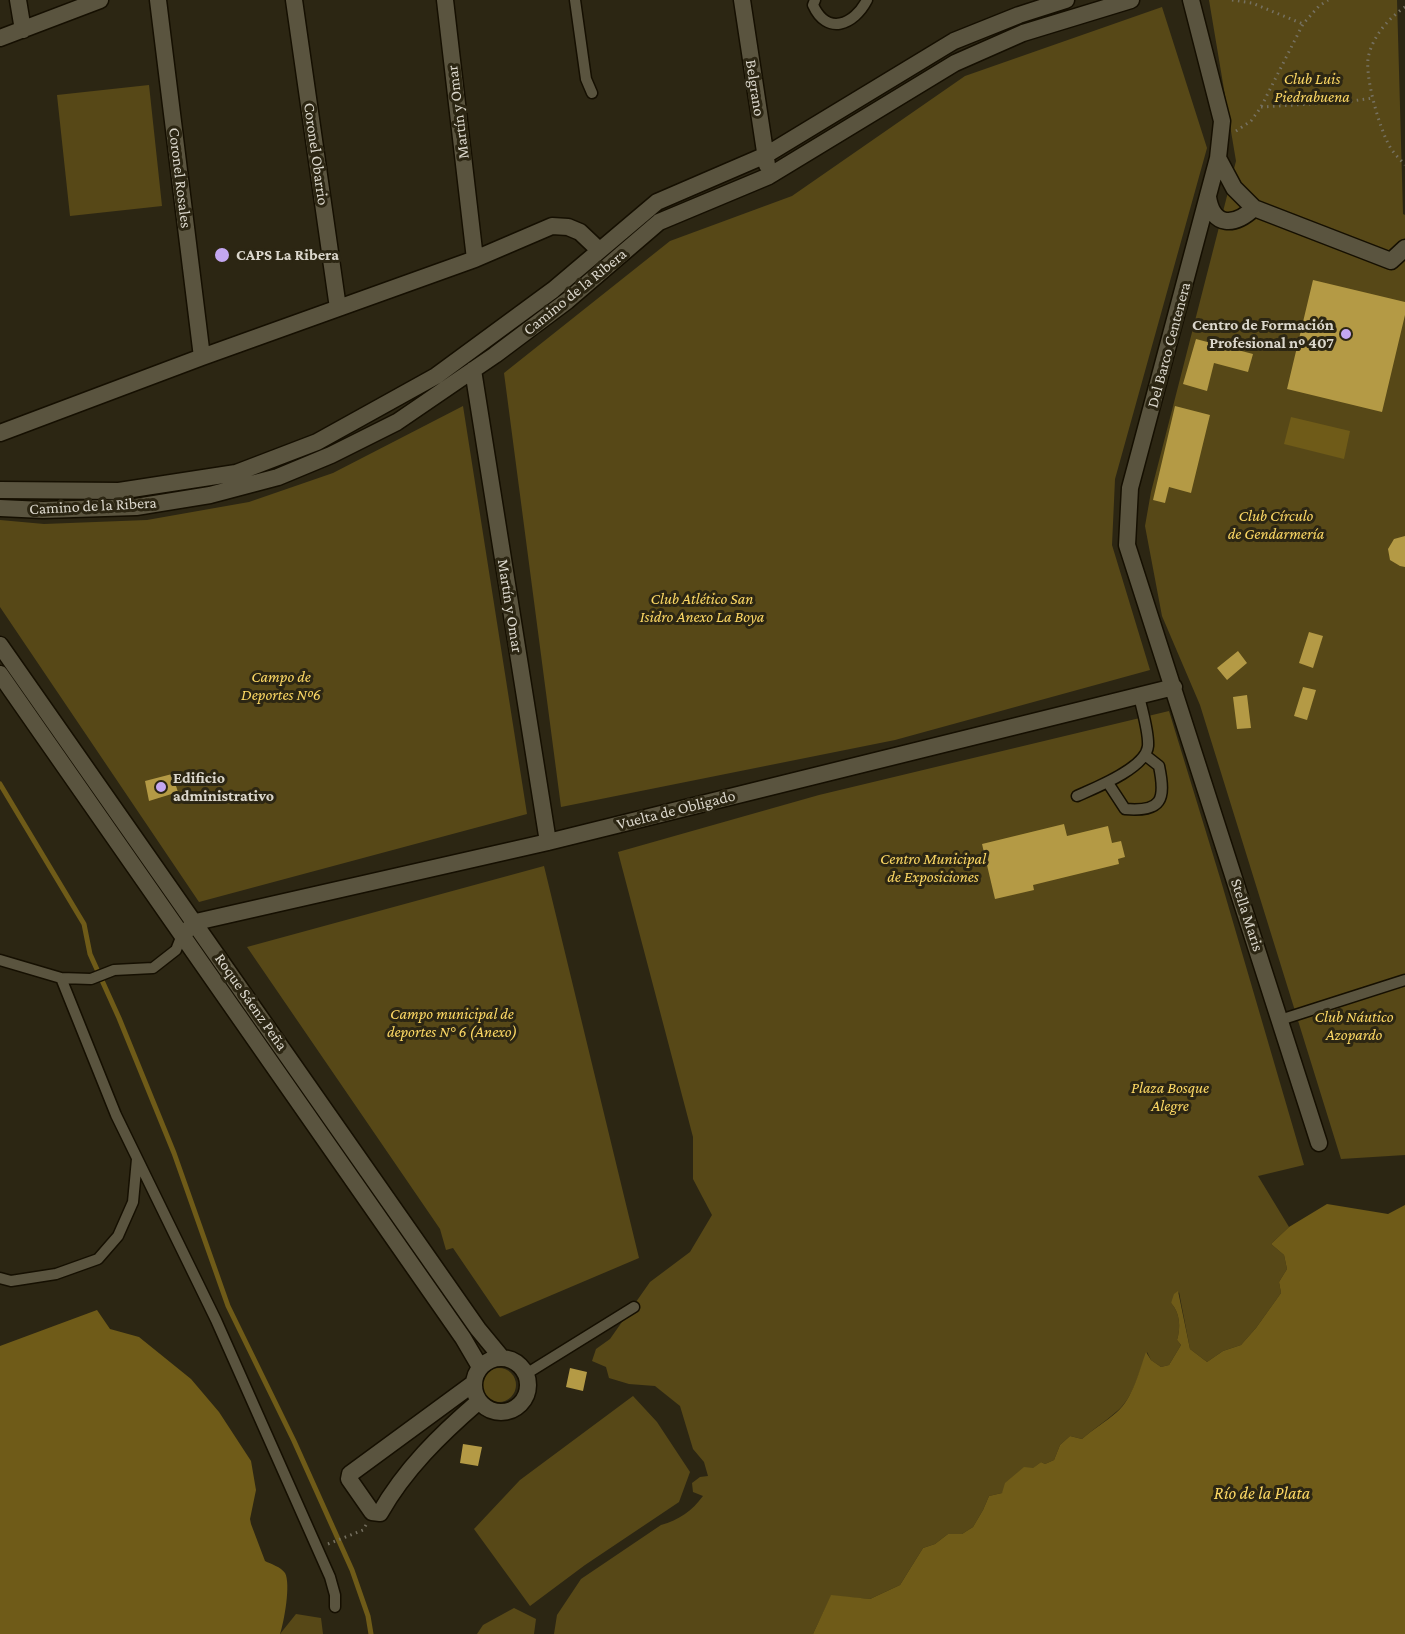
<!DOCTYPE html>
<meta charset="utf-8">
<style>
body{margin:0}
canvas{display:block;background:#2c2613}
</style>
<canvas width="1405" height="1634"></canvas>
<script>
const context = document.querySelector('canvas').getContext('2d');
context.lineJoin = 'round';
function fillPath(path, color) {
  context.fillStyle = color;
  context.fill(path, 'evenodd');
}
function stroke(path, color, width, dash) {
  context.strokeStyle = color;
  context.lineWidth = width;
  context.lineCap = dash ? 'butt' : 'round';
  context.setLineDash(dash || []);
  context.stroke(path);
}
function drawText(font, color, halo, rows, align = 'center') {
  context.font = font + ' "Crimson Pro",serif';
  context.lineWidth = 6;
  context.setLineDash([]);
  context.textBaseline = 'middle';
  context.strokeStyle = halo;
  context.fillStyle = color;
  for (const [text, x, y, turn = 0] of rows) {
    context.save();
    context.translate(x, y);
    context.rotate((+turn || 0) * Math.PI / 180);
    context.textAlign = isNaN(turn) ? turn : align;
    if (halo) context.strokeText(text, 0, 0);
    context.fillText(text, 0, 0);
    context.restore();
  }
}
fillPath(new Path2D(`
 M1209,0H1397L1403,214L1405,215V1155L1341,1159L1200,705L1162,616L1145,526L1151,492L1236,161Z
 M1162,7L1207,148L1115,479L1112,545L1150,670L895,740L561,807L504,373L670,241L792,196L965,76Z
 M149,85L162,206L70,216L57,95Z
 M463,406L527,814L199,902L0,607V520L44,524L147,520L249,502L333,473Z
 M1169,711L1221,881L1304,1165L1258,1176L1289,1227L1271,1244L1284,1255L1287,1269L1279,1282L1281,1293L1256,1328L1241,1345L1223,1351L1207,1362L1190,1349L1179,1292L1171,1303C1180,1312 1181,1328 1177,1340L1181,1345L1169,1365L1161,1367L1151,1360L1147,1352C1139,1372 1133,1399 1116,1412C1105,1422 1093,1429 1082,1439L1070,1436L1060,1445L1054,1460L1045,1464L1041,1462L1002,1493L989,1496L983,1510L973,1527L962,1534H948L935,1544L923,1548L900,1585L870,1599L831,1596L813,1634H554L557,1615L581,1579L661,1525C679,1520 692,1511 703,1496L693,1492L692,1483L700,1477L708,1476L704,1462L693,1449L680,1406L655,1386L629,1384L609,1378L606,1367L592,1361L596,1349L610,1339L650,1282L690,1252L712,1215L693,1179V1137L618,852L819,795Z
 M544,866L639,1258L500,1317L453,1248L446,1250L440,1229L247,947Z
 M482 1385a17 17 0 1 1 34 0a17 17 0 1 1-34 0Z
 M633,1396L657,1422L690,1472L679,1502L585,1565L530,1606L474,1529L520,1480Z
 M514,1608L536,1619L534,1634H477L483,1625Z
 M296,1614L321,1618L323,1634H280Z`), '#574817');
fillPath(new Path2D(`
 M1291,417L1350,431L1344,459L1284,444Z
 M1327,1204L1388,1214L1405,1205V1634H813L831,1595L870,1599L900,1585L923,1548L935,1544L948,1534H962L973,1527L983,1510L989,1496L1002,1493L1005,1483L1024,1467L1033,1468L1041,1462L1045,1464L1054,1460L1060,1445L1070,1436L1082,1439C1093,1429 1106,1422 1117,1412C1133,1398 1139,1371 1146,1352L1151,1360L1161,1367L1169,1365L1181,1345L1177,1340C1181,1328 1180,1312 1171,1303L1174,1294L1178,1291L1190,1349L1207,1362L1223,1351L1241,1345L1256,1328L1281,1293L1279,1282L1287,1269L1284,1255L1271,1244L1289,1227Z
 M97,1310L110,1329L139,1337L191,1379L219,1412L251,1461L256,1490L250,1519L251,1524L265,1561C271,1564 281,1567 285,1573C291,1584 284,1622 280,1634H0V1346Z`), '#6f5b18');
stroke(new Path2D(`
 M0,784L84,924L90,954L119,1018L174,1153L228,1306L294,1441L352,1570L368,1616L371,1634`), '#6f5b18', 5);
fillPath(new Path2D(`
 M1313,280L1405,302V315L1382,412L1287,389Z
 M1196,339L1253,354L1248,372L1214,363L1207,391L1183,384Z
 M1175,406L1210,415L1191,493L1169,487L1165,503L1153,500Z
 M1405,536V567L1400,566L1390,560L1388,549L1394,539Z
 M1309,632L1323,636L1313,668L1299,663Z
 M1238,651L1247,663L1227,680L1217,668Z
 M1303,687L1316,690L1307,720L1294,716Z
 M1247,695L1251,728L1237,729L1233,697Z
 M172,774L178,792L149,801L145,781Z
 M1064,824L1067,836L1108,826L1112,843L1121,841L1125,857L1118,859L1119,864L1033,885L1034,890L995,899L982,844Z
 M570,1368L587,1372L583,1391L566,1387Z
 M463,1444L482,1447L478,1466L460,1463Z`), '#b49a45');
const service = new Path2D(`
 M575,0L586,79L592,93
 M815,0L813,5C827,36 854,25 867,0
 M1108,783L1125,809C1162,812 1166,800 1159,766L1145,755
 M1077,796C1095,788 1146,768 1148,746C1149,732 1142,710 1139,696
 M0,960L61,978L91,979L114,970L153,968L176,950L182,935
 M61,978L116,1115L216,1320L330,1577L335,1595V1607
 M1280,1020L1405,980
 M0,1278L11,1281L56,1274L98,1259L118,1236L133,1202L137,1159
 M526,1374L634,1307`);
const minor = new Path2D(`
 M18,0L23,30
 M158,0L202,357
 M294,0L338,308
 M445,0L475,259
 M742,0L767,165
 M1191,0L1222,121L1218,158L1130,488L1127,545L1319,1143
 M0,38L100,0
 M1218,158L1234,188L1254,208L1391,261L1405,248
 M1208,197C1213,228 1235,226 1254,208
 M473,370L548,842
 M0,433L202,357L475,259L552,226L568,227L580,232L599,250
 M0,490L119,491L236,473L317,442L436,376L553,290L657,202L766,155L954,41L1019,15L1066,0
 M0,508L43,510L136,507L210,495L278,477L331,455L397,422L495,355L567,301L659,222L769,176L955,63L1023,33L1131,0
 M0,645L478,1329L502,1358
 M0,674L463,1338L480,1367
 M182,935L196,922L548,842L1174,687
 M474 1385a27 27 0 1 1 54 0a27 27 0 1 1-54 0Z
 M474,1383L350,1474L349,1479L372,1512L380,1513C405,1469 440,1435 478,1402`);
stroke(service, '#150f01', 13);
stroke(minor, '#150f01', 19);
stroke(new Path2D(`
 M1232,0L1252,3L1303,24
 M1405,7C1389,18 1374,35 1369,54C1363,73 1380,130 1390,147C1394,154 1400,159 1405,165
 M1261,107L1345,102L1373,98
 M1236,131L1251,121L1261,107L1303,24L1319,6L1328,0
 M328,1544L363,1530L366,1525`), '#767161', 3, [1.5, 4.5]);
stroke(service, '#5a543f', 10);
stroke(minor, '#5a543f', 16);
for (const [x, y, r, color] of [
 [222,255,8,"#c4a7f1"],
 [1346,334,6,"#c4a7f1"],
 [161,787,6,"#c4a7f1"]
]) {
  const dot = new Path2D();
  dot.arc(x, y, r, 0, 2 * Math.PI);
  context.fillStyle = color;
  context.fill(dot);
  stroke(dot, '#2c2613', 2);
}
drawText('italic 16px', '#fbd764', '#2c2613', [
 ["Club Luis",1312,79],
 ["Piedrabuena",1312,97],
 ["Club Círculo",1276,516],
 ["de Gendarmería",1276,534],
 ["Club Atlético San",702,599],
 ["Isidro Anexo La Boya",702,617],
 ["Campo de",281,677],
 ["Deportes Nº6",281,695],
 ["Centro Municipal",933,859],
 ["de Exposiciones",933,877],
 ["Campo municipal de",452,1014],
 ["deportes N° 6 (Anexo)",452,1032],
 ["Club Náutico",1354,1017],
 ["Azopardo",1354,1035],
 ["Plaza Bosque",1170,1088],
 ["Alegre",1170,1106]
]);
drawText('16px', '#dbd7cc', '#2c2613', [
 ["Belgrano",755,88,81],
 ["Martín y Omar",458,112,-97],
 ["Coronel Obarrio",316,154,82],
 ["Coronel Rosales",180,178,83],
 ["Camino de la Ribera",575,292,-39],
 ["Del Barco Centenera",1169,345,-75],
 ["Camino de la Ribera",93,506,-3],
 ["Martín y Omar",510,606,81],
 ["Vuelta de Obligado",676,810,-14],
 ["Stella Maris",1247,915,72],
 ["Roque Sáenz Peña",251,1002,55]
]);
drawText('bold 16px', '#dbd7cc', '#2c2613', [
 ["CAPS La Ribera",236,255],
 ["Centro de Formación",1334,325,"right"],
 ["Profesional nº 407",1334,343,"right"],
 ["Edificio",173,778],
 ["administrativo",173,796]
], 'left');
drawText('italic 18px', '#fcd764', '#2c2613', [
 ["Río de la Plata",1262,1493]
]);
</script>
